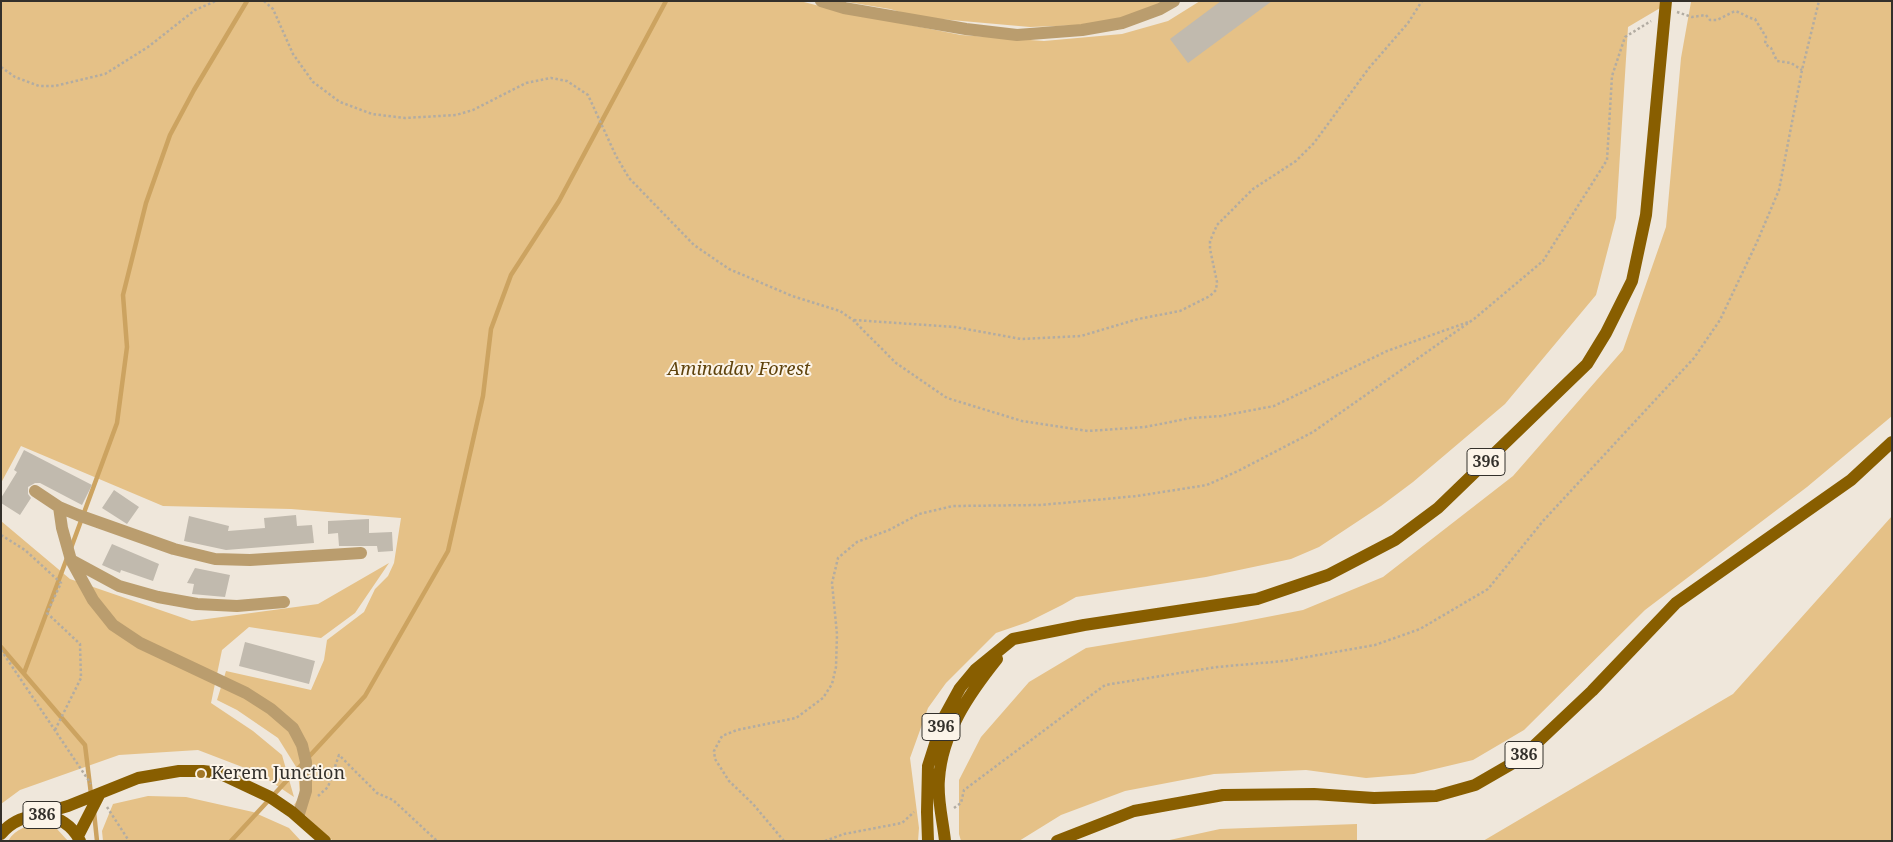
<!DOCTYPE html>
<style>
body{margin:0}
#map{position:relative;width:1893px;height:842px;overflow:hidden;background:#efe7db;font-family:"Noto Serif",serif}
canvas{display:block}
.frame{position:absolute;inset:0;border:2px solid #33302b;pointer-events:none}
</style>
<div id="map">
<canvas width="1893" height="842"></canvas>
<div class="frame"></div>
</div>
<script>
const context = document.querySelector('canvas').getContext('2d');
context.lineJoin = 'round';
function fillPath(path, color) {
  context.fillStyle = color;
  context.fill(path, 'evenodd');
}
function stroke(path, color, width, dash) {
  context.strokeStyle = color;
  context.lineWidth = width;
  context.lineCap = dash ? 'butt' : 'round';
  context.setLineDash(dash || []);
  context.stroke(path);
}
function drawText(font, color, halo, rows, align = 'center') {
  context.font = font + ' "Noto Serif",serif';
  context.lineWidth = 4;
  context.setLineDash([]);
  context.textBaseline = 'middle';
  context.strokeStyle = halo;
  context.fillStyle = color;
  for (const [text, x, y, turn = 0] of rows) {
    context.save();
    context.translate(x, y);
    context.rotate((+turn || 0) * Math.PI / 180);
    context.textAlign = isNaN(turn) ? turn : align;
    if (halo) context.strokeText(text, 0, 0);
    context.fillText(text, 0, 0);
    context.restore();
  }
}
fillPath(new Path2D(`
 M1,1H800L839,11L961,35L1044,41L1122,34L1168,21L1200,1H1672L1628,27L1616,218L1596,295L1505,404L1413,482L1381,506L1319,547L1291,559L1206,577L1076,597L1062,605L1028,622L996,633L946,683L928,708L910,758L919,828L918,841H333L294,805L300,796L298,770L278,738L237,710L217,700L226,671L311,690L324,660L327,640L364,612L375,589L388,576L394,563L401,518L291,509L163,506L21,446L1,483Z
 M841,1H1166L1116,21L1083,25L1030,27L917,17L890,9Z
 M1892,1V416L1807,487L1645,610L1524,730L1473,760L1414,774L1366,778L1306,770L1214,774L1125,791L1061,815L1019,841H961L959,834V780L981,737L1029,682L1086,648L1236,623L1303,610L1383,577L1513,476L1623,350L1666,227L1681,58L1691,2Z
 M1892,516V841H1483L1733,694Z
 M1,521L70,579L192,621L318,604L389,563L355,613L321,638L249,627L222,650L211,703L253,731L282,755L294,797L258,773L198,750L119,755L20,790L1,804Z
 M148,796L186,797L253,812L289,828L301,841H103L102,831L113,804Z
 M43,824L57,829L68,841H8C16,828 28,825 43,824Z
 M1357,824V841H1165L1220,829Z`), '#e5c187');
stroke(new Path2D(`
 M71,548L117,423L127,347L123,295L146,203L170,135L194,90L247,1
 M1,647L85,745L91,794
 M24,673L67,558
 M94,812L97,841
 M231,841L365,696L448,551L483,396L491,329L511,275L559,201L666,1`), '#cca360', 4.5);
fillPath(new Path2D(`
 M1221,1H1272L1188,63L1170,39Z
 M24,450L92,485L82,505L40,483H35L28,487V494L31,498L20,515L1,503V498L17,472L14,470Z
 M114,490L139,507L127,524L102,508Z
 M296,515L297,526L312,525L314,543L226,550L184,541L189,516L229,526L228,531L265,528L264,518Z
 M369,519V533L392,532L393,551L378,552L377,546H339L338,533L328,534V521Z
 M112,544L159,564L153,581L121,570L120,573L102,565Z
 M195,568L230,575L225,597L192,594L194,584L187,583Z
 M245,642L315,661L309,684L239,666Z`), '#c1baae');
stroke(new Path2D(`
 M264,1L273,9L293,54L313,82L340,102L372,114L405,118L456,115L473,110L526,83L551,78L567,81L588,95L616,156L629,178L694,245L729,269L792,296L840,311L853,320L896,363L947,398L1022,421L1088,431L1145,427L1191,418L1221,416L1274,406L1387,351L1471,321
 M1677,12L1692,17L1706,15L1710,20H1717L1735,11C1743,13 1747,18 1755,19L1766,37L1765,44L1771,48L1777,61L1791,63L1802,70
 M1,67L15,77L39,86H55L105,74L148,47L195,10L216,1
 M854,320L955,327L1021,339L1081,336L1138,319L1180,311L1210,296L1216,290L1217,282L1210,249V241L1217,225L1253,189L1296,161L1314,143L1369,68L1408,23L1422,1
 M1,535L25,550L61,583L47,613L80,644L81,678L55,730
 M1,650L91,784
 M318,796L328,787L339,755L377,793L393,800L437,841
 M107,807L129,841
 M954,808L961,803L964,790L1105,685L1217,667L1284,661L1375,645L1420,629L1488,589L1543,521L1694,358L1720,320L1757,242L1779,190L1802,70L1819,1
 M784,841L753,804L729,781L715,759L714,751L722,736L737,730L796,718L823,698L832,684L836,667L837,634L832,583L838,558L857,542L889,530L919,514L953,506L1041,505L1137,496L1207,485L1238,471L1313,432L1474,319L1543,261L1607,160L1612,76L1625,37L1651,21
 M825,841L844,834L902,823L914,812`), '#b2aca2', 2.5, [2.5, 2.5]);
stroke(new Path2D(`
 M821,1L844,8L966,29L1017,35L1082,30L1122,23L1160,9L1174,1
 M35,491L59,507L78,515L174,549L215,559L250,560L361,553
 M59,507L62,528L71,560L93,600L113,625L140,643L246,693L271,709L293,728L302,745L306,762V791L298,817
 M71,560L119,586L158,597L197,604L237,606L284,602`), '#ba9d6e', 12);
stroke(new Path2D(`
 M37,815L68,806L138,778L179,771H203L219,773L270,797L292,812L325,841
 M1,834C22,808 65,809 80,841
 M78,836L99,795
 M928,841L927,812L928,766L943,719L960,688L975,670L1013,639L1084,625L1257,599L1328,575L1395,540L1438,508L1587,364L1606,333L1632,281L1646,215L1666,1
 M945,841C943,821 937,799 939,779C942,733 969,694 997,659
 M1057,841L1134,811L1223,795L1314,794L1374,798L1436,796L1475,785L1520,759L1592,691L1676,603L1851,480L1892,442`), '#885e00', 12);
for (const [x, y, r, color] of [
 [201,774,5,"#a27728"]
]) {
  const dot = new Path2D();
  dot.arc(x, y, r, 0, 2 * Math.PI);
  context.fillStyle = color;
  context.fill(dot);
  stroke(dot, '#fcf4e8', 2);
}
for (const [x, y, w] of [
 [1486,462,38],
 [941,727,38],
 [1524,755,38],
 [42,815,38]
]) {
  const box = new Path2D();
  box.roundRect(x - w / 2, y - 13.5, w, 27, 4);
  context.fillStyle = '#fcf4e8';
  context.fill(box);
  stroke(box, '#33302b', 1);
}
drawText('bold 16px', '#33302b', null, [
 ["396",1486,462],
 ["396",941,727],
 ["386",1524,755],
 ["386",42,815]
]);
drawText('italic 18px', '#5f430c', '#fcf4e8', [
 ["Aminadav Forest",739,370]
]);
drawText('18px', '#33302b', '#fcf4e8', [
 ["Kerem Junction",211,774]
], 'left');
</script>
